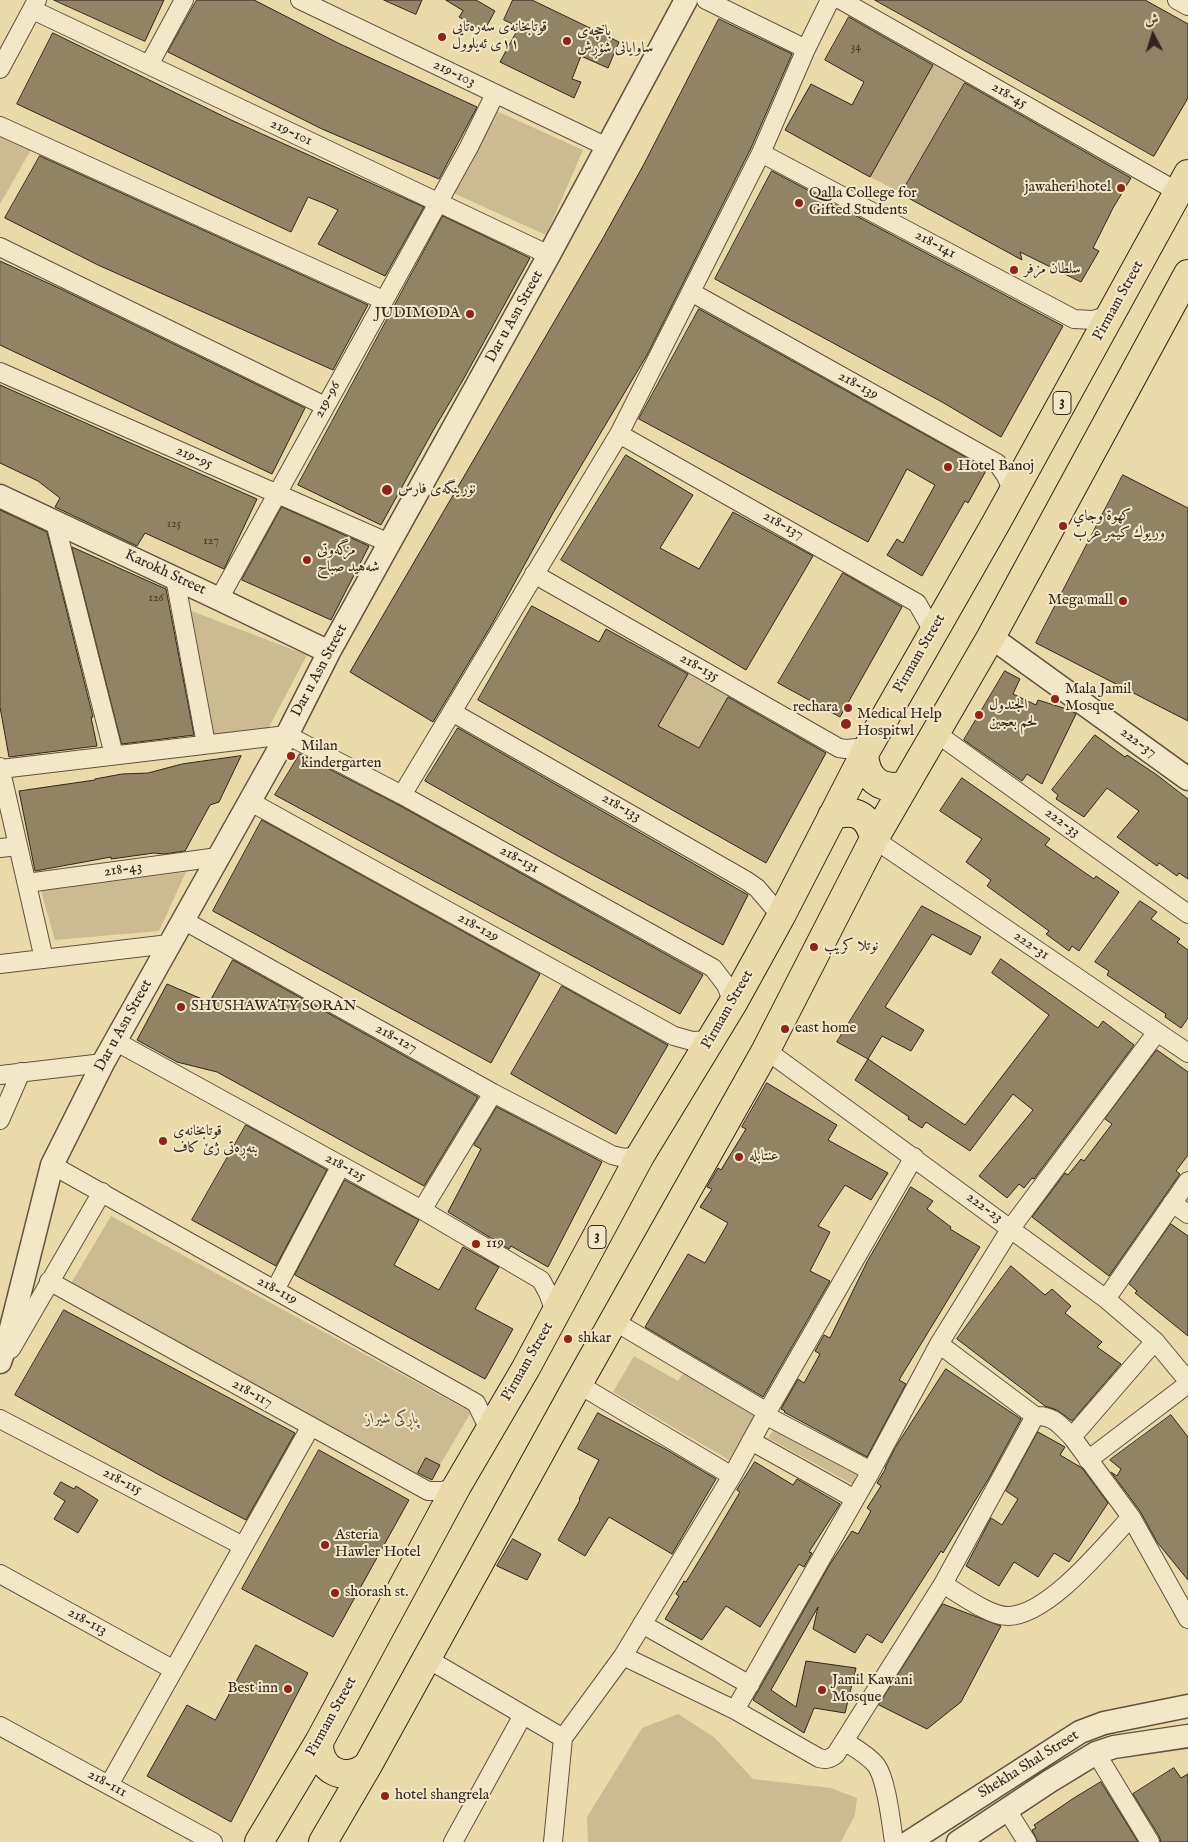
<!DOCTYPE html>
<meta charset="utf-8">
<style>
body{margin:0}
#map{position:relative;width:1188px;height:1842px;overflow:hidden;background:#ebdaa9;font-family:"IM FELL English",Amiri,serif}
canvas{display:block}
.north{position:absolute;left:1128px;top:10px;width:50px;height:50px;-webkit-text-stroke:4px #f2e7c7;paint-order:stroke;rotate:355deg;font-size:14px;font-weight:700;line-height:20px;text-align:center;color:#33251c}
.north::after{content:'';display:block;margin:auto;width:18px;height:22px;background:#33251c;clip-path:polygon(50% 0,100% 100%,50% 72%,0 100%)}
</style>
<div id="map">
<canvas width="1188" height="1842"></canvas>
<div class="north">ش</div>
</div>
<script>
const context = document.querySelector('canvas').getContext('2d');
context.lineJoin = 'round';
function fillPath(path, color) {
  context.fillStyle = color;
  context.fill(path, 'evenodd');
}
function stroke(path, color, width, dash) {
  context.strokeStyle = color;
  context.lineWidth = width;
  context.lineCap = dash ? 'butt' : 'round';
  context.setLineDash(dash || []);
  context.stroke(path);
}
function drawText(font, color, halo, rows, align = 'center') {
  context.font = font + ' "IM FELL English",Amiri,serif';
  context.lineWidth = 4;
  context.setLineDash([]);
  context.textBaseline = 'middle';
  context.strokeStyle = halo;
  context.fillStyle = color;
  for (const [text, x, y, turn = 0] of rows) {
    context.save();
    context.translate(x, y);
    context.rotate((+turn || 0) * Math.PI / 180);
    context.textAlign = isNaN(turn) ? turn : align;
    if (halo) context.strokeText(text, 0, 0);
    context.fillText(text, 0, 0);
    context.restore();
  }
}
fillPath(new Path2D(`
 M934,63L966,81L902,193L870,177Z
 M492,109L583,150L546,235L453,193Z
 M0,134L32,148L0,204Z
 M186,609L307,655L267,731L211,744Z
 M688,674L729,697L699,748L658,726Z
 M186,872L159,931L55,940L41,891Z
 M111,1216L471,1412L440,1465L426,1458L413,1484L70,1285Z
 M634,1356L678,1381L685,1370L757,1413L729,1460L613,1392Z
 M775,1427L858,1472L852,1484L768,1438Z
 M678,1714L714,1737L753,1779L831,1788L857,1798L855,1815L841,1842H588L587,1817L642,1728Z`), '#ccbb91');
const building = new Path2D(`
 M54,0H164L145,41Z
 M197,0H254L340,44L477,107L439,179L322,129L168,52Z
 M384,0H422L416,14Z
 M446,0H476L495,11L484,31L459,17L463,11Z
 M513,0H532L619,42L608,68L581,56L572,79L581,82L574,98L500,62L519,27L504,20Z
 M875,0H1145L1188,24V98L1154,156Z
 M849,17L933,65L870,177L785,130L811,84L852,105L864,82L825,60Z
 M719,19L792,54L751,148L647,355L553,513L492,624L433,722L350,672L603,238L644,164Z
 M53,33L231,120L424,207L385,276L318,244L338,210L323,203L308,197L291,232L17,104Z
 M965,83L1131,178L1113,208L1093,248L1099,251L1081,282L1020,252L1022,260L901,194Z
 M40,156L368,305L333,370L98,265L5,218Z
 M772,171L1063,326L1001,437L942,402L715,279Z
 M443,216L530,258L463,380L434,429L381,525L298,485Z
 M0,261L63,290L305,408L272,474L0,345Z
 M699,309L987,469L968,503L965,501L922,576L887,555L897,539L903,543L935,485L907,469L868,542L639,419Z
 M0,385L257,499L224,569L145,533L137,546L55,507L60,498L38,481L0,463Z
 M626,455L693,495L660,548L699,569L733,512L813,556L746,670L561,560Z
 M1123,475L1188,508V721L1036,643Z
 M282,507L369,546L331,620L242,580Z
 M0,510L47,532L93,717H91L97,746L9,757L0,707Z
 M72,547L166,589L194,735L122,744Z
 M843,573L902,607L840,717L778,683Z
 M532,606L599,642L606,629L688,674L658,726L699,748L728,697L826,753L766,863L478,700Z
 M1005,671L1020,679L1013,694L1036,705L1038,700L1070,710L1076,714L1042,784L1027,774L1022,781L964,740Z
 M458,728L748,895L723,945L556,855L425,781Z
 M1095,735L1125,757L1127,755L1157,775L1188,799V879L1179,873L1177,876L1159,863L1157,866L1117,837L1139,811L1107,788L1084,817L1056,799L1058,795L1052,790Z
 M300,754L397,804L703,975L680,1014L275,795Z
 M241,756L219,802L210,805L185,851L164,854L154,853L111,859V857L35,871L19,791L95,780V779L122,774L148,773L182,764Z
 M962,778L1050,839L1045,845L1094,879L1096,876L1119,892L1079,951L1072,946L1069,951L1046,934L1049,931L987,886L991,880L966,862L982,839L940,811Z
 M262,820L540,974L491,1063L213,911Z
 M1140,901L1157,912L1151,919L1180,939L1177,942L1188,950V1018L1181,1028L1165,1017L1166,1014L1107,975L1109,971L1095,962Z
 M922,906L981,937L971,955L932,934L885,1007L924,1030L911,1051L882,1036L868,1059L837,1042Z
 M1001,959L1098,1028L1103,1021L1134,1045L1034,1179L1032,1178L1024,1188L1019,1184L1007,1198L979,1176L1033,1110L1013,1094L970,1151L926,1122L922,1128L908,1119L909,1117L855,1080L868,1059L965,1125L1049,1015L992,973Z
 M233,960L478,1097L424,1186L217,1072L177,1062L137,1040L167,984L209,1002Z
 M562,986L668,1045L616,1134L511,1074Z
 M1157,1050L1188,1072V1155L1176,1171L1180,1174L1109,1276L1032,1217L1065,1173L1068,1175L1081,1159L1084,1161L1112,1124L1105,1119Z
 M767,1083L837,1125L828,1140L888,1173L871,1200L845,1185L818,1226L830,1232L810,1271L830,1281L763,1397L645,1327L688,1254L705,1263L728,1223L700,1207L712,1189L707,1187L718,1168L721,1170L746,1129L742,1127Z
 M497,1107L602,1162L548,1267L511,1246L509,1249L448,1212L481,1149L474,1145Z
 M246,1125L327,1170L276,1266L192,1220Z
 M345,1180L419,1220L394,1265L439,1290L463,1247L499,1267L475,1309L513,1329L485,1379L295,1275Z
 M911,1187L933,1201L927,1209L951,1227L950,1229L980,1247L899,1380L906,1384L867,1457L784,1412L785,1411L781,1409L798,1379L804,1383L820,1354L815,1351L824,1335L830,1338L867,1262Z
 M1171,1224L1188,1236V1336L1135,1293L1137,1291L1129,1284Z
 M1011,1266L1045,1295L1052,1289L1071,1306L1065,1313L1102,1342L1097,1347L1121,1364L1072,1421L1057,1410L1045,1406L957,1339Z
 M64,1310L295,1433L246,1520L163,1477L15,1395Z
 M946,1369L1021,1419L989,1478L943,1553L941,1551L882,1643L867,1634L855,1653L813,1629L818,1607L771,1690L796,1707L806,1661L856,1668L845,1713L814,1708L804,1733L753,1700L830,1564L852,1531L858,1534L871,1511L867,1508L881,1486L877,1483L886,1468H885L895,1448Z
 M598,1413L667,1450L716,1479L672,1554L609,1517L585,1556L558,1540L580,1500L579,1499L599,1460L578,1449Z
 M1171,1415L1188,1437V1580L1157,1542L1140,1511L1111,1472L1117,1476L1121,1469L1110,1460Z
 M1038,1432L1065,1447L1060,1455L1082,1468L1108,1503L1069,1562L1054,1553L1038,1577L1014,1562L999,1586L966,1566L991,1518L1002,1525L1018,1499L1006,1491Z
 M319,1450L409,1500L333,1637L242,1589Z
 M426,1458L440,1465L432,1480L418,1473Z
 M755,1462L793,1485L797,1479L840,1504L809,1552L812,1553L804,1567L799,1564L760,1627L726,1606L702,1640L665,1619L679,1596L676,1594L684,1581L686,1582L714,1536L740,1492L737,1490Z
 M61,1482L74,1489L76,1486L98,1500L78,1533L54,1519L65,1501L54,1494Z
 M513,1539L541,1554L527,1580L497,1566Z
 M943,1604L1001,1626L961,1702L927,1729L879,1705Z
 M256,1645L308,1673L231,1822L147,1776L187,1705L215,1720Z
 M1174,1768L1181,1778L1188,1774V1842H1161L1159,1836L1133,1794Z
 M1101,1782L1138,1842H1038L1032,1830L1036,1828L1034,1825L1074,1798Z`);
fillPath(building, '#938365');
stroke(building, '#33251c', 1);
const minor = new Path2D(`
 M300,0L607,147
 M706,0L806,49
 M841,0L1178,192
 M1177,0L1188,6
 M33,10L549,255
 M149,65L184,0
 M0,69L37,0
 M0,126L383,300
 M761,153L1074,319L1093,320L1112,314
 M0,247L325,406
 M691,292L997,463L1006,476L1013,492
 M0,372L389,543
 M619,434L917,603L933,631
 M55,522L114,755
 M534,574L839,748L846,749L868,747
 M175,578L206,744
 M219,599L469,147L495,94
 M452,712L747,881L757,888L781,916
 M936,733L1188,914
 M0,767L44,959
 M1,769L287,735L402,795L713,968L726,985L733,1003
 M402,795L619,434L761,153L806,49L830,0
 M249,801L674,1036L692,1041L712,1040
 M874,839L1188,1053
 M0,848L18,846
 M27,883L218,857
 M183,920L493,1093L612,1155L624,1158L640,1156
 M0,964L169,944
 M115,1041L422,1210L541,1280L548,1293L556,1314
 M766,1050L1106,1299L1155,1341L1188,1381
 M0,1075L103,1063
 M0,1120L21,1072
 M52,1165L476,1403L489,1429
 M1172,1203L1188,1214
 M422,1210L493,1093
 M49,1281L428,1491H443L457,1486
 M275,1290L341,1165
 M1106,1299L1188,1181
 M614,1321L767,1412
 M1155,1341L1072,1437L1131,1517L1188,1619
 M11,1349L102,1192
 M578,1384L732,1476
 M765,1415L871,1471
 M1035,1416C1053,1415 1060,1425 1072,1437
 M0,1419L243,1546
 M751,1441L855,1499
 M1088,1460L1188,1384
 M0,1574L174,1670
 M943,1584C960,1594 989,1616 1008,1616C1049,1615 1104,1546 1131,1517
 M642,1624L750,1685
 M623,1656L735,1710L819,1758C826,1760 830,1759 836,1754L943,1584L1035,1416L939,1344
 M426,1658L563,1738
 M735,1710L871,1471L939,1344L1011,1228L1157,1032
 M0,1726L213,1842
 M563,1738L623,1656L732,1476L767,1412L914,1157
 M844,1741C855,1748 868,1755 876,1765C887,1780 891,1823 894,1842
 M1096,1753L1150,1842
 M109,1785L311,1426
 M1007,1810L1027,1842
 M453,1842L523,1715
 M553,1842L563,1738`);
const tertiary = new Path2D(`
 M0,496L219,599L329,652
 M991,637L1188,779
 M0,1362L10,1332L52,1165L103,1063L287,735L329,652L549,255L686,0
 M909,1842L1080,1732L1104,1723L1188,1706
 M958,1842L1050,1781L1096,1753L1114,1747L1188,1736`);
const trunk = new Path2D(`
 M864,754C866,779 879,790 904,786
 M832,816C855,808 869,815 874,839
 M319,1742C318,1771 346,1784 368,1765
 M259,1842L319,1742L457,1486L526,1368L640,1156L733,1003L781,916L868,747L996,523L1188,174
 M323,1842L368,1765L578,1384L766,1050L874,839L991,637L1188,274`);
stroke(minor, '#61523f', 20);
stroke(tertiary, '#61523f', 25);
stroke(trunk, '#33251c', 30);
stroke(minor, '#f2e7c7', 18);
stroke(tertiary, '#f2e7c7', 22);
stroke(trunk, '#ebdaa9', 28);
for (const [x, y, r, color] of [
 [442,37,5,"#8f2418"],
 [567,41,5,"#8f2418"],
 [1121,188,5,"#8f2418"],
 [799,203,5,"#8f2418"],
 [1014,270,5,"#8f2418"],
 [470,314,5,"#8f2418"],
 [948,467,5,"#8f2418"],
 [387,490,6,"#8f2418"],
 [1063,526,5,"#8f2418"],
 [307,560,5,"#8f2418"],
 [1123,601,5,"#8f2418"],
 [1055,699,5,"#8f2418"],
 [848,708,5,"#8f2418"],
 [979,715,5,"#8f2418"],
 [846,724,6,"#8f2418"],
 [291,756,5,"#8f2418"],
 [814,947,5,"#8f2418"],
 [181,1007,5,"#8f2418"],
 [785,1029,5,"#8f2418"],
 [163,1141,5,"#8f2418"],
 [739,1157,5,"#8f2418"],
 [476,1244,5,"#8f2418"],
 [568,1339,5,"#8f2418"],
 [325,1545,5,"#8f2418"],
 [335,1593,5,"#8f2418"],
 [288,1689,5,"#8f2418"],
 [822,1690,5,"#8f2418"],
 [385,1796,5,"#8f2418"]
]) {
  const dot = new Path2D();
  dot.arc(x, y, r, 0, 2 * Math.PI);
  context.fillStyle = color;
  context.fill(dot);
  stroke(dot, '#f2e7c7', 2);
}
drawText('12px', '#4b3c2e', null, [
 ["34",856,48],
 ["125",174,525],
 ["127",211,542],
 ["126",156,599]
]);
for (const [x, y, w] of [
 [1062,403,18],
 [597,1237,18]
]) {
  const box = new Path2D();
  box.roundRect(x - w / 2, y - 11.5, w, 23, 4);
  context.fillStyle = '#f2e7c7';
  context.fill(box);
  stroke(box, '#33251c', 1);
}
drawText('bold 14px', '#33251c', null, [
 ["3",1062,403],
 ["3",597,1237]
]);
drawText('15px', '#33251c', '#f2e7c7', [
 ["قوتابخانەی سەرەتایی",452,28],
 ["١١ی ئەیلوول",452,45],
 ["باخچەی",577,32],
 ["ساوایانی شۆڕش",577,49],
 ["jawaheri hotel",1111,188,"right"],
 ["Qalla College for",809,194],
 ["Gifted Students",809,211],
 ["سلطان مزفر",1024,270],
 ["JUDIMODA",460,314,"right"],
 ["Hotel Banoj",958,467],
 ["نۆرینگەی فارس",398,490],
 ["كهوة وجاي",1073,517],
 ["وريوك كيمر عرب",1073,534],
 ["مزگه‌وتی",317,551],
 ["شه‌هید صباح",317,568],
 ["Mega mall",1113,601,"right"],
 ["Mala Jamil",1065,690],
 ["Mosque",1065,707],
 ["الجندول",989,706],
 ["لحم بعجين",989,723],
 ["rechara",838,708,"right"],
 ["Medical Help",857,715],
 ["Hospitwl",857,732],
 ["Milan",301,747],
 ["kindergarten",301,764],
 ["نوتلا كريب",824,947],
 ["SHUSHAWATY SORAN",191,1007],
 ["east home",795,1029],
 ["قوتابخانەی",173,1132],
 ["بنەڕەتی ژێ کاف",173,1149],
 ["عنتابله",749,1157],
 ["119",486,1244],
 ["shkar",578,1339],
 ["Asteria",335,1536],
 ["Hawler Hotel",335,1553],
 ["shorash st.",345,1593],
 ["Jamil Kawani",832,1681],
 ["Mosque",832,1698],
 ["Best inn",278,1689,"right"],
 ["hotel shangrela",395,1796]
], 'left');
drawText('15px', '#33251c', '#f2e7c7', [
 ["219-103",454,74,26],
 ["218-45",1009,96,30],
 ["219-101",291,133,25],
 ["218-141",935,245,28],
 ["Pirmam Street",1119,301,-61],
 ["Dar u Asn Street",515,317,-61],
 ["218-139",858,386,29],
 ["219-96",328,400,-61],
 ["219-95",194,458,24],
 ["218-137",783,526,29],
 ["Karokh Street",165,573,25],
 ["Pirmam Street",920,654,-60],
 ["218-135",699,668,30],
 ["Dar u Asn Street",320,671,-62],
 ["222-37",1138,743,36],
 ["218-133",621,808,30],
 ["222-33",1062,823,36],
 ["218-131",519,860,29],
 ["218-43",123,870,-8],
 ["218-129",478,928,29],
 ["222-31",1031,946,34],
 ["Pirmam Street",728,1010,-60],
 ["Dar u Asn Street",124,1026,-61],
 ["218-127",396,1039,29],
 ["218-125",345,1168,29],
 ["222-23",984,1208,36],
 ["218-119",277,1291,29],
 ["Pirmam Street",528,1362,-60],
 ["218-117",252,1394,29],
 ["218-115",122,1482,28],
 ["218-113",87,1622,29],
 ["Pirmam Street",332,1717,-61],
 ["Shekha Shal Street",1029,1765,-32],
 ["218-111",107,1784,29]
]);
drawText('italic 15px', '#594a39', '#f2e7c7', [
 ["پاڕکی شیراز",392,1420]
]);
</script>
